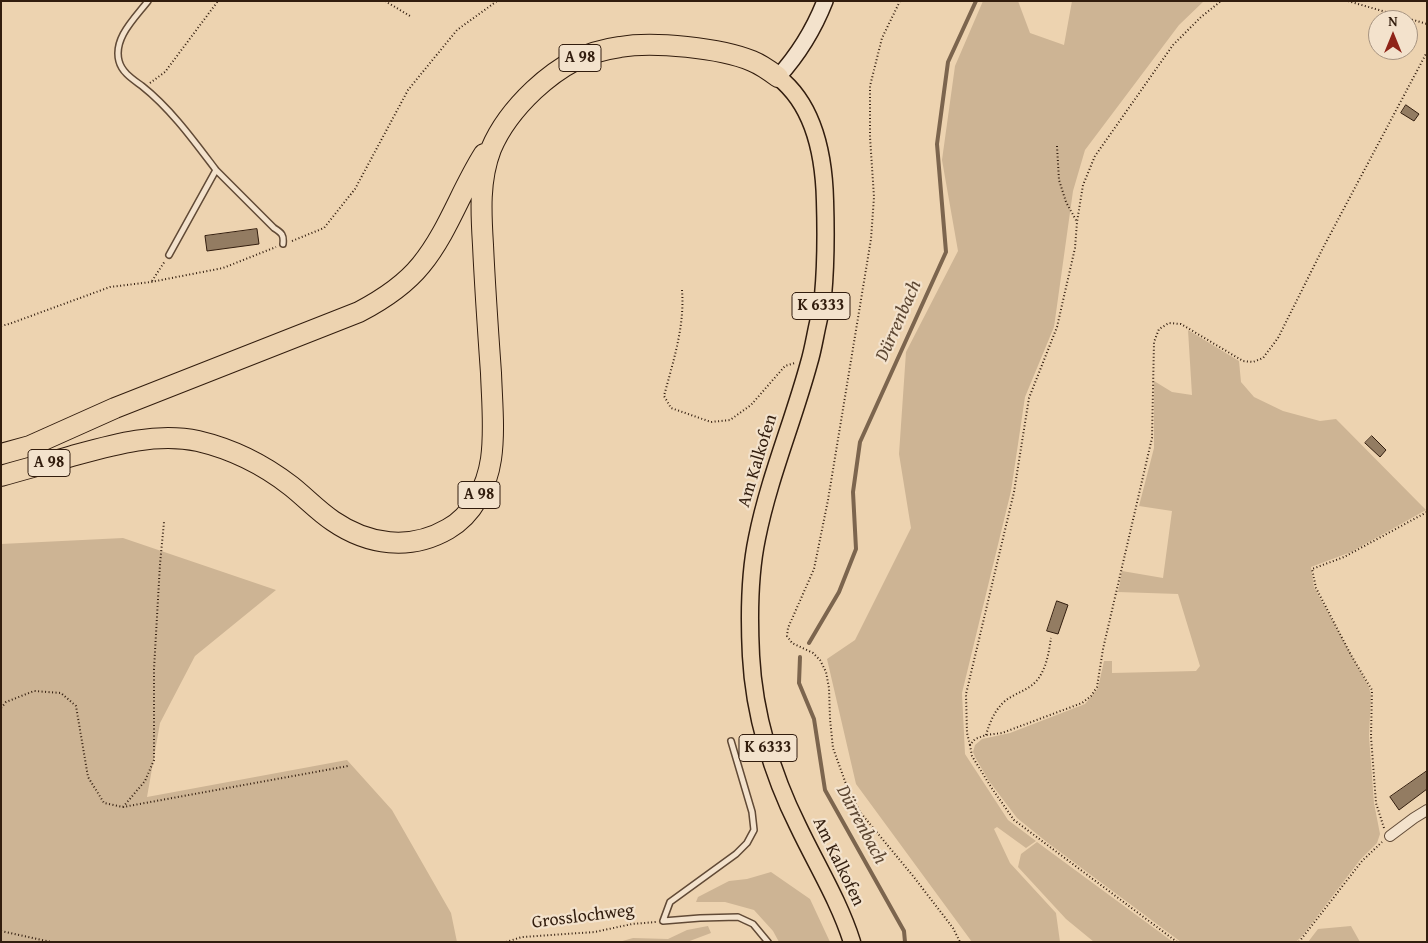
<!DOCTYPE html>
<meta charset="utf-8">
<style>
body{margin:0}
#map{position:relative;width:1428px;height:943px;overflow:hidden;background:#edd3b0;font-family:"Gentium Book Plus",serif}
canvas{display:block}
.frame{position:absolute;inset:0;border:2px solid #321d0e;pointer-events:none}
.north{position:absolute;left:1368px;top:10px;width:50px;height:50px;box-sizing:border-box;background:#f3e2cc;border:1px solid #a69380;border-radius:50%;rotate:0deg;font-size:14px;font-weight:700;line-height:20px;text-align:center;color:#321d0e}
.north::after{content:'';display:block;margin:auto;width:18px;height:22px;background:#8f2418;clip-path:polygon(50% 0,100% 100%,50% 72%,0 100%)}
</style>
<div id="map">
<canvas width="1428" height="943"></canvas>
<div class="frame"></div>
<div class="north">N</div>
</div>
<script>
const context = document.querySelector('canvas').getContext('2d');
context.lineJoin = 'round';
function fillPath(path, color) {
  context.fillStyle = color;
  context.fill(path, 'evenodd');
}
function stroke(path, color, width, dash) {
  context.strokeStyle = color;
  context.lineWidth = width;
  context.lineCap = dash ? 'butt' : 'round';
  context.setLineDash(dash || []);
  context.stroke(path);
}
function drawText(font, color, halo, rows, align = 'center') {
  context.font = font + ' "Gentium Book Plus",serif';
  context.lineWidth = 4.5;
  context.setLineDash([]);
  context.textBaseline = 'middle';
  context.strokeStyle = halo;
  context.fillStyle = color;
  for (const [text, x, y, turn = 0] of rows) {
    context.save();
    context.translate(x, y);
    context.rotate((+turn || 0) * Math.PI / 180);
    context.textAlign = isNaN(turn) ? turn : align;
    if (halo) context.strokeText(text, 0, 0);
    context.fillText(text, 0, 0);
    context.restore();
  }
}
fillPath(new Path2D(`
 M983,1H1018L1030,33L1064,45L1072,1H1204L1179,25L1085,150L1073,191L1054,327L1025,397L1011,491L962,693L965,754L1008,820L1036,841L1026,848L997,827L994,829L1010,863L1056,913L1060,942H972L856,784L827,659L855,640L911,528L899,454L906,352L958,251L942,160L955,66Z
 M1188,330L1239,361L1241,382L1254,397L1283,411L1320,421L1336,419L1426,510L1351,552L1311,567L1314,587L1369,687L1371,695L1369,736L1374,803L1380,834L1377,843L1360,860L1303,935L1296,942H1181L1048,843L1017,818L989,781L975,757L973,752L975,745L982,739L1010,733L1085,704L1098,688L1104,661H1112V673L1196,671L1200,666L1178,594L1118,592L1122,571L1163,578L1172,511L1139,506L1154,448V381L1172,392L1192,395Z
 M123,538L276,590L195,656L160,723L147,797L347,760L392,810L451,913L457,942H1V544Z
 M1037,842L1173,942H1094L1066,919L1018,867L1021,854Z
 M771,872L810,899L830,942H779L773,931L754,910L725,902H696L698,897L729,881L747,879Z
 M708,926L711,933L687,942H619L633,938L668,939L687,930Z
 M1351,926L1360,942H1308L1318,929Z`), '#cdb494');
stroke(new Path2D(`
 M809,643L839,592L856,549L853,492L860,442L946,252L937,144L948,62L976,1
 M800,657L799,683L814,719L825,790L904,931L905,942`), '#7c654e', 4);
const building = new Path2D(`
 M1406,105L1419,114L1414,121L1401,113Z
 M257,229L259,244L207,251L205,236Z
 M1372,436L1386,450L1380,457L1365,443Z
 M1057,601L1068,605L1058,634L1047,631Z
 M1427,771V789L1399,810L1390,797Z`);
fillPath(building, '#937c62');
stroke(building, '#321d0e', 1);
const lane = new Path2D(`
 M148,1C135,18 113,38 119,61C122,73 134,80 142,86C171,109 194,141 216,170L169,255
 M216,170L274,228C282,233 284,235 283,244
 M731,741L752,812L754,830L747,843L736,854L670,902L663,921L700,918L738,917L753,924L768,942`);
const street = new Path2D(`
 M1390,836L1414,818L1427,810`);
const secondary = new Path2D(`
 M778,77C798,55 814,29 825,1`);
const primary = new Path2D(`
 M778,77C815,106 824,157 825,201C826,233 826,264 823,296C822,305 820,314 818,323C815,336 813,350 809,363C793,422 769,478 757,538C749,576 749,617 751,656C754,714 772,774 798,826C816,864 839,901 852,942`);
const highway = new Path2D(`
 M1,454L30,446L115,408L359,312C382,300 404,286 421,265C448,232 461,190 484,154
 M1,476C25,469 48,463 72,456C112,445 156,432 198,441C232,449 264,465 291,486C305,497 318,511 333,521C368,545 410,551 448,529C473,515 487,486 491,459C495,431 492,402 491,373C488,331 485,288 483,245C481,213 479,180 491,149C501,125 516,107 534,90C560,66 584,52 620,47C653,41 721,48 752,61C762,65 770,71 778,77`);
stroke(lane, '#614a36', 8);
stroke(street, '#614a36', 12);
stroke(secondary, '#321d0e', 18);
stroke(primary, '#321d0e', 19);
stroke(highway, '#321d0e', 22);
stroke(new Path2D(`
 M385,1L410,16
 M900,1L882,38L870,86V137L874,197L871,239L828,500L814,569L795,612L788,628L787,636L792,643L813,653L820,660L826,672L829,688L830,719L833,748L846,784L860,812L913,876L953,928L960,942
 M1348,1L1427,24
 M150,83L165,72L218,1
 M1057,146L1059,180L1066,202L1077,222
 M292,241L324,228L355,189L408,90L457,30L497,1
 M152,281L165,261
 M682,290C685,326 673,362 664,396L671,408L711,422L730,420L751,405L785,366L795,363
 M1,326L9,324L110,287L151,282L223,268L276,247
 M1,708L6,702L34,691L61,693L76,706L88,777L104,803L123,807L348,766
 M986,735C990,722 994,711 1005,701C1016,692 1032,690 1040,676C1047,665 1049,651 1051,638
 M970,745L967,733L966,694L1014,492L1029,398L1057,327L1075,248L1077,222L1083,185L1095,156L1173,45L1201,17L1221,1
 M123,807L145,781L154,760V669L160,564L164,522
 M1384,828L1376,803L1371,737L1372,690L1351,655L1316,588L1312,569L1344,557L1427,512
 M1,931L51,942
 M506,942L522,937L595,932L632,924L656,922
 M1177,942L1014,820L991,787L972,756L970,745L975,739L986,735L1002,733L1082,703L1091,696L1097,687L1103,649L1152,438L1154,342L1159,329L1169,323L1181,324L1243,361L1253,362L1263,358L1278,338L1324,246L1427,52
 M1299,942L1362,861L1382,842`), '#321d0e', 2, [1, 2.5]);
stroke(lane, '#f3e2cc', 5);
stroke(street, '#f3e2cc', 10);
stroke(secondary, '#f3e2cc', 15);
stroke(primary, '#edd3b0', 16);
stroke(highway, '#edd3b0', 20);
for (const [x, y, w] of [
 [580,58,42],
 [821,306,58],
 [49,463,42],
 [479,495,42],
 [768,748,58]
]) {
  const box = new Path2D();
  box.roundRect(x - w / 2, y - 13.5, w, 27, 4);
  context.fillStyle = '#f3e2cc';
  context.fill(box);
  stroke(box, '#321d0e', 1);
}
drawText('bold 16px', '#321d0e', null, [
 ["A 98",580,58],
 ["K 6333",821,306],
 ["A 98",49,463],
 ["A 98",479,495],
 ["K 6333",768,748]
]);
drawText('18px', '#321d0e', '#f3e2cc', [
 ["Am Kalkofen",758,461,-73],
 ["Am Kalkofen",838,862,64],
 ["Grosslochweg",583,917,-7]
]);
drawText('italic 19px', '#5d4733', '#f3e2cc', [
 ["Dürrenbach",899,321,-66],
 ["Dürrenbach",861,825,62]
]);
</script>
